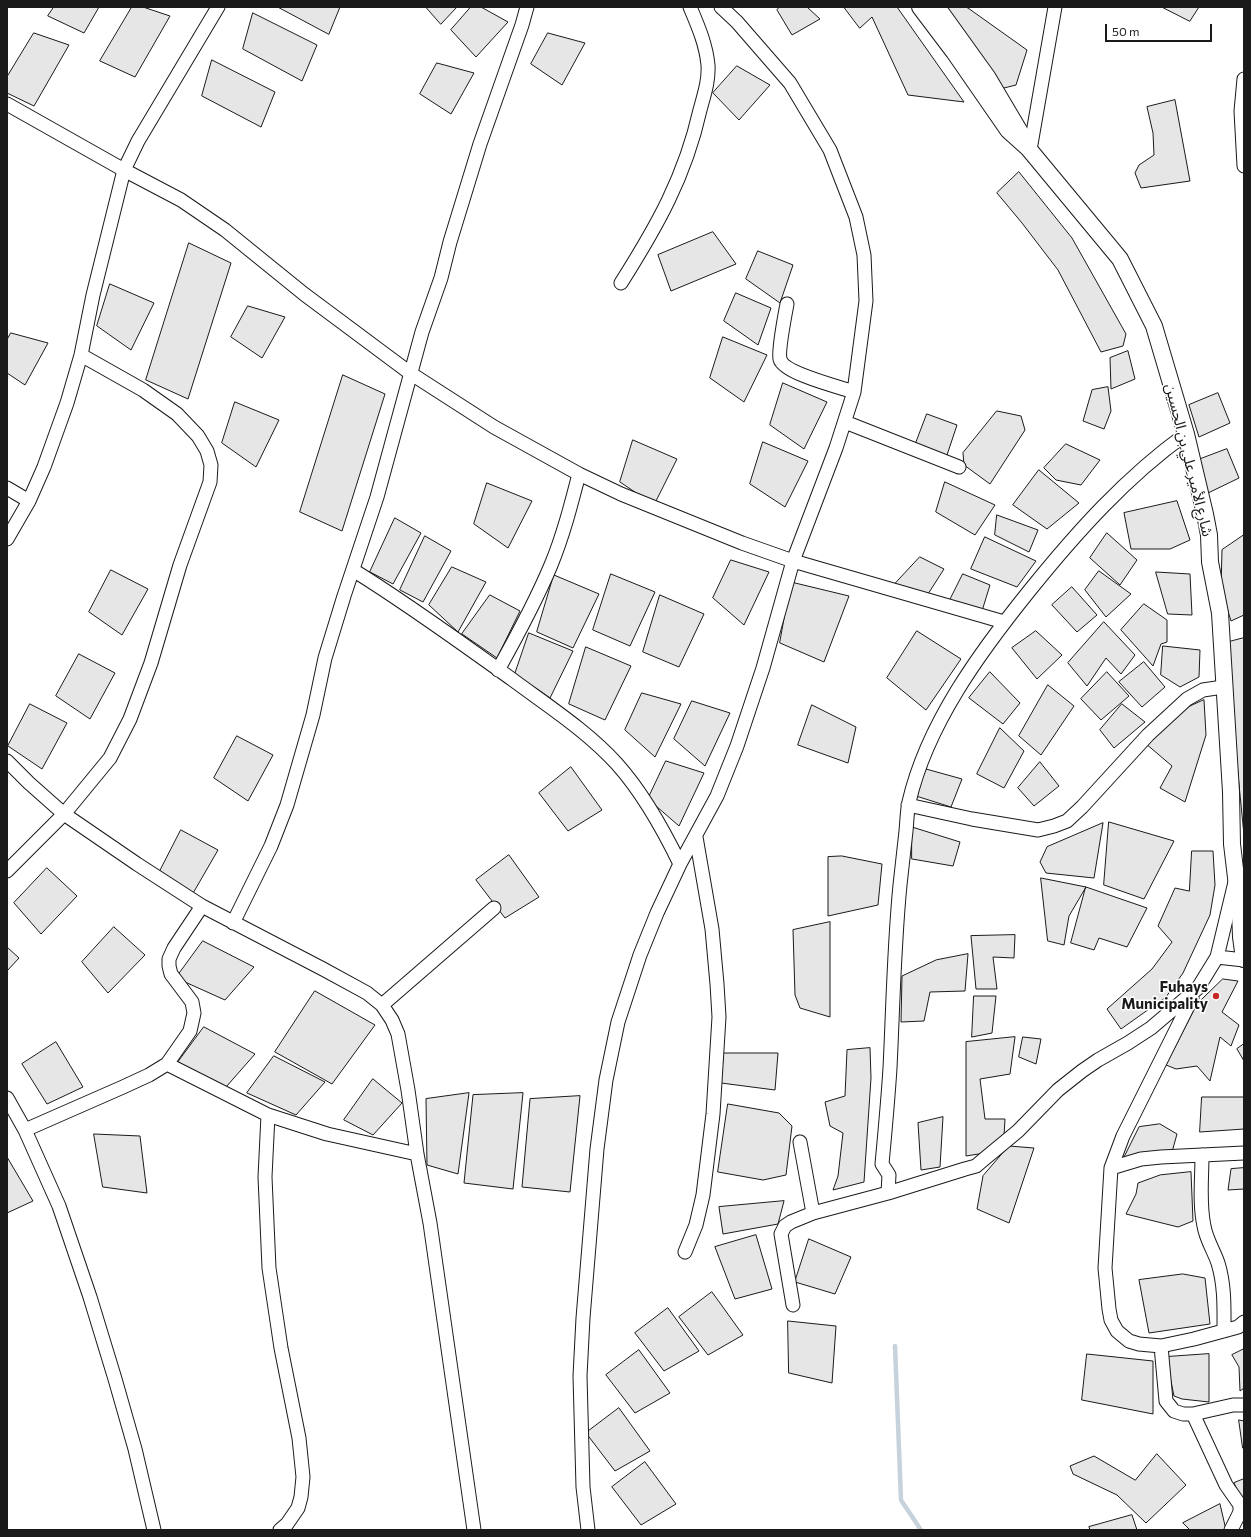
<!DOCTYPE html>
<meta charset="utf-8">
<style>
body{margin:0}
#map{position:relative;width:1251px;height:1537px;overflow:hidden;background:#fff;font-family:Commissioner,sans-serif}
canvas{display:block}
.frame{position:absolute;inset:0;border:8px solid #1a1a1a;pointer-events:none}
.scale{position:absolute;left:1105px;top:24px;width:107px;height:18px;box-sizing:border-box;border:2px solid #1a1a1a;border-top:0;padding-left:5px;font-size:12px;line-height:14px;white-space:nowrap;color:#1a1a1a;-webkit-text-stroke:3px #fff;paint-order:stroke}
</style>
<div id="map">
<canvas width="1251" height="1537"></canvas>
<div class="frame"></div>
<div class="scale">50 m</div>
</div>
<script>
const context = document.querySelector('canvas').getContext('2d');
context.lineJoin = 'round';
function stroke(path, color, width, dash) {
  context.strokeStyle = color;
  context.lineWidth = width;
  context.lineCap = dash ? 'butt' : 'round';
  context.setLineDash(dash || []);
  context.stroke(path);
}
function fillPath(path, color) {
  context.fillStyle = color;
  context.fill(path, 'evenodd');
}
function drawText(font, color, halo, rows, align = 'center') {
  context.font = font + ' Commissioner,"Noto Sans Arabic",sans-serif';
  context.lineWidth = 3;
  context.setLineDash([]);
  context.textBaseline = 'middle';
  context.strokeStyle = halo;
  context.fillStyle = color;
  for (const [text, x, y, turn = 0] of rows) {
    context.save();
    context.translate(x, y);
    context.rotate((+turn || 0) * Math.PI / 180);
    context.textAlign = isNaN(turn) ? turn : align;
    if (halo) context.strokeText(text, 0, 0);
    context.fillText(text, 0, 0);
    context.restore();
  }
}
stroke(new Path2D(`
 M895,1346L901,1500L921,1530`), '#c6d2dc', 4.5);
const building = new Path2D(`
 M54,7H99L84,33L48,16Z
 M132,7H143L170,16L135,77L100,61Z
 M278,7H340L329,34Z
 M426,7H457L441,24Z
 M471,7H481L508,22L476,57L451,30Z
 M780,7H807L820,19L792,35L777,10Z
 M844,7H897L964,102L908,95L872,17L860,28Z
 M942,7H965L968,8L1027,50L1016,85L1000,89Z
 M1162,7H1199L1190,21Z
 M253,13L317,45L302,81L243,49Z
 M34,33L69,45L34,106L7,93V77Z
 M548,33L585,43L562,85L531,64Z
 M212,60L275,92L261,127L202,96Z
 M437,63L474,73L451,114L420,94Z
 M737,66L770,85L739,120L713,93Z
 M1175,100L1190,181L1141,188L1135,173L1139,165L1154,155L1153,133L1147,107Z
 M1019,172L1072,238L1126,334L1123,346L1101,352L1058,270L1022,223L997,193Z
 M713,232L736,264L671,291L658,255Z
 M189,243L231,263L188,399L146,380Z
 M758,251L793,265L780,303L746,279Z
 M110,284L154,303L131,350L97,326Z
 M736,293L771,308L758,345L724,321Z
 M248,306L285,317L262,358L231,337Z
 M11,333L48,343L25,385L7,373V340Z
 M723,337L767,355L744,402L710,378Z
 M1128,351L1135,379L1111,389L1110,358Z
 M343,375L385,394L342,531L300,512Z
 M783,383L827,402L804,449L770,425Z
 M1108,387L1111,411L1104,429L1083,421L1092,390Z
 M1218,393L1230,423L1199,437L1189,405Z
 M235,402L279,420L256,467L222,443Z
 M997,411L1021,416L1025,430L990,484L964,465L963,453Z
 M927,414L957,425L946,458L916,443Z
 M633,440L677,459L654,505L620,482Z
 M763,442L808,461L785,507L750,484Z
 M1066,444L1100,460L1081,485L1056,480L1044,468Z
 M1227,449L1239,478L1208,493L1198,460Z
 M1039,470L1079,503L1047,529L1013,505Z
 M945,482L995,505L975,535L936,512Z
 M487,483L532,501L508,548L474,524Z
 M1177,501L1190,540L1170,549H1131L1124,513Z
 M997,515L1038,530L1029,552L995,535Z
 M395,518L421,533L393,584L370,572Z
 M1107,533L1137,560L1120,585L1090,558Z
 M1244,535V615L1231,621L1221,589L1222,550Z
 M425,536L451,551L423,602L400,590Z
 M985,537L1036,561L1017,587L971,569Z
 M920,557L944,569L928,594L893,586Z
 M731,560L769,572L744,625L713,598Z
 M452,567L486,582L458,632L429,605Z
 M111,570L148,589L122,635L89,612Z
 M1099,571L1131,594L1106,617L1085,590Z
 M1156,572L1190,574L1192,615L1168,614Z
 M611,574L655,592L630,646L593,630Z
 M963,574L990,585L982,611L950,600Z
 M554,575L599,594L573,648L537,632Z
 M791,582L849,596L824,662L780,643Z
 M1072,587L1097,615L1077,632L1052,605Z
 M490,595L520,611L497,658L462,634Z
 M660,595L704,614L679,667L643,652Z
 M1144,604L1167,620V642L1161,644L1153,666L1121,630Z
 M1104,622L1135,655L1121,674L1106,658L1087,686L1068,663Z
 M917,631L961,659L926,710L887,678Z
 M1036,631L1062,655L1037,679L1012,648Z
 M529,633L573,651L550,698L515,674Z
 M1244,638V835L1225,643Z
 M1163,646L1200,650L1199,677L1180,687L1161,675Z
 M586,647L631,666L605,720L569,704Z
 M79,654L115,673L90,719L56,696Z
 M1144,662L1165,687L1142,707L1119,682Z
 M990,672L1020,703L1003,724L969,698Z
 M1107,672L1129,696L1101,720L1081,699Z
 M1048,685L1074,706L1041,755L1019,736Z
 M642,693L681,704L655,757L625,730Z
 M1204,700L1206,735L1185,802L1160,788L1172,766L1145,743L1188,707Z
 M692,701L730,713L705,766L674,739Z
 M30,704L67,723L42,769L8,746Z
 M1122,704L1145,722L1114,748L1100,730Z
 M812,705L856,727L848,763L798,745Z
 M1000,728L1024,751L1004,788L977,774Z
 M237,736L273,755L248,801L214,778Z
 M666,761L704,773L679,826L648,799Z
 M1040,762L1059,786L1034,806L1018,788Z
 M571,767L602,810L568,831L539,793Z
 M926,769L962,779L951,807L916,796Z
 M1109,822L1174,841L1144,899L1104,885Z
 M1103,823L1094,878L1046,873L1040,862L1047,847Z
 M912,827L960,842L953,866L912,859Z
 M181,830L218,850L192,895L159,873Z
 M1192,851H1213L1215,885L1210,915L1183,973L1166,997L1121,1029L1107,1009L1152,969L1172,942L1158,926L1175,888L1189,891Z
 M509,855L539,897L505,918L476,880Z
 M842,856L882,864L878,905L828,916V857Z
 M47,868L77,896L41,934L14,903Z
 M1041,878L1086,887L1069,916L1064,945L1048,941Z
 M1086,887L1147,908L1127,947L1099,938L1094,950L1071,943Z
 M830,922V1017L800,1008L795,995L793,930Z
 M114,927L145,955L108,993L82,962Z
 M1015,935L1014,958L993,957L997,989H976L971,936Z
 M203,941L254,967L225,1000L176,978Z
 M7,947L19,958L7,971Z
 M968,954L965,991L930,992L924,1021L901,1022L902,976L936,960Z
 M1223,979L1238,981L1222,1012L1239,1025L1231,1046L1220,1037L1210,1081L1197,1066L1176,1069L1166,1065L1197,1004Z
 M315,991L375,1025L332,1084L275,1052Z
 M974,996H996L992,1033L972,1037Z
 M204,1027L255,1054L226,1087L176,1065Z
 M1015,1037L1010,1074L980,1079L985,1119H1005L1004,1136L985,1153L966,1156V1042Z
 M1023,1037L1041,1039L1036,1064L1019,1057Z
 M56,1042L83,1087L47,1104L22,1064Z
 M1244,1044V1061L1237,1049Z
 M870,1048L871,1078L864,1182L833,1190L838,1176L843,1133L830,1126L825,1102L845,1096L847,1050Z
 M724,1053H778L775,1090L721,1083Z
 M274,1056L325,1082L296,1115L247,1093Z
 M373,1079L402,1103L373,1135L344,1120Z
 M469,1093L458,1174L427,1165L426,1099Z
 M523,1093L513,1189L464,1183L473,1095Z
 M580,1096L570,1192L522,1187L530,1099Z
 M1202,1097H1244V1129L1200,1132Z
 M728,1104L779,1113L792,1126L786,1175L763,1180L718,1172Z
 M943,1117L940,1167L921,1170L918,1123Z
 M1160,1124L1177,1134L1172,1152L1124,1157L1139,1127Z
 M94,1134L140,1136L147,1193L103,1187Z
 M1009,1146L1034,1148L1009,1223L977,1209L983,1176Z
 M7,1157L33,1201L7,1213Z
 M1244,1168V1189L1228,1190L1231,1169Z
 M1191,1172L1193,1221L1178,1227L1126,1214L1136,1194L1138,1183L1160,1175Z
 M784,1201L778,1224L723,1234L719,1207Z
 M756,1235L772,1289L735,1299L715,1247Z
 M809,1239L851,1257L835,1294L795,1282Z
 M1183,1274L1205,1278L1210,1324L1149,1333L1139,1280Z
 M712,1292L743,1335L708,1355L679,1317Z
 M668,1308L699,1351L664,1371L635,1333Z
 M788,1321L836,1326L832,1383L789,1373Z
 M1244,1349V1388L1240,1391L1239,1367L1232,1355Z
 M639,1350L670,1393L635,1413L606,1375Z
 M1087,1354L1153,1361V1414L1082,1400Z
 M1209,1354V1402L1182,1399L1174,1396L1166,1357Z
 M619,1408L650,1451L615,1471L586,1433Z
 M1239,1420L1244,1421V1448H1243Z
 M1157,1454L1186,1485L1146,1523L1117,1495L1073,1474L1070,1466L1094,1456L1135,1480Z
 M645,1462L676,1504L641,1525L612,1487Z
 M1244,1479V1504L1234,1483Z
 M1220,1504L1226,1530H1190L1183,1523Z
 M1132,1515L1137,1530H1090L1089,1527Z`);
fillPath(building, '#e6e6e6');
stroke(building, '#1a1a1a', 1);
const minor = new Path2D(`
 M1244,79L1241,111L1244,166
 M7,104L124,170L181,200L225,230L304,294L410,373L494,427L579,474L621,494L742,543L793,561L1004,622
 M1030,150L1055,7
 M621,283C657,226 685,177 700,110C704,95 709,81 708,65C706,44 698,26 690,7
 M787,304C785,315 778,350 780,359C783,373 839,387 854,392
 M845,422L959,467
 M7,488L29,501
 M7,539L29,501L44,467L67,403L81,355L93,295L124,170L138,141L218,7
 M353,570C408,604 460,642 513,680C548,706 587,731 617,764C643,793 663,829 680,864
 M498,670C517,636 536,601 551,565C563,536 571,505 579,474
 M7,761L29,783L64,814L137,864L202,906L323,969L367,993L382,1005L392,1020L398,1034L408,1090L417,1154L430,1223L474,1530
 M908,805L972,819L1038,830L1054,826L1067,821L1082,807L1148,735L1187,699L1203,690L1223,687
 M7,871L64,814L110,758L130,719L151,663L180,565L210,482L211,465L207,451L198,436L177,414L143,390L81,355
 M233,923L271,846L287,805L313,715L325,658L344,596L377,497L422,332L441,278L450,242L480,144L522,25L527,7
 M1217,957L1244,960
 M1192,998L1123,1136L1111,1168L1105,1268L1109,1309L1111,1320L1117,1331L1129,1341L1139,1344L1161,1346L1194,1339L1238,1327L1244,1322
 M382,1005L494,908
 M167,1064L268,1115L327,1134L417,1154
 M7,1098L25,1130L59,1206L90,1297L115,1379L135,1449L154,1530
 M268,1115L265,1177L269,1268L281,1348L299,1438L303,1477L301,1497L298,1508L287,1524L280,1530
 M25,1130L123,1087L149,1075L167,1064L190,1031L194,1013L192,1002L171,974L169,966V959L174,948L202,906
 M800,1142L813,1213
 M1202,1155C1202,1179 1199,1203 1204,1226C1206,1239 1214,1251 1218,1263C1225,1286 1224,1308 1224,1331
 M1111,1168L1141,1159L1161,1157L1244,1153
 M888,1193L889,1175L882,1164C885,1132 888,1100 890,1068C893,1007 894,946 900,885C902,867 904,849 906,831C907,821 907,811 909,802C927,724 980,652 1030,590C1076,533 1126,477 1186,434
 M685,1252L696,1225L703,1195L713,1114L719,1017L717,984L712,929L696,837
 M793,1305L781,1234L785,1226L791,1222L813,1213L888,1193L965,1169L976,1166L983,1160L1018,1131L1058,1090L1082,1071L1098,1060L1128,1043L1151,1028L1198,988L1217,957L1235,882
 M1161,1346L1166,1401L1174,1411L1183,1414H1193L1233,1405H1244
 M1193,1414L1226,1485L1240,1505V1512L1231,1530
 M588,1530L583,1487L580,1376L583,1318L597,1149L606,1080L618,1022L640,955L657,913L680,864L717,796L737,746L763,668L793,561L836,448L854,392L866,301L864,255L856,217L830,150L790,83L737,22L721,7`);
const tertiary = new Path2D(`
 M920,7L954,52L1008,130L1028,148L1120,259L1154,326L1186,434L1205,514L1209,535L1210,562L1220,613L1231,792L1232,844L1240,911L1241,937L1244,959
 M937,7L988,78L1020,132`);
stroke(minor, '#1a1a1a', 15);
stroke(tertiary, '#1a1a1a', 18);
stroke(minor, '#fff', 13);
stroke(tertiary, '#fff', 16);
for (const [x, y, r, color] of [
 [1216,996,4,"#c62828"]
]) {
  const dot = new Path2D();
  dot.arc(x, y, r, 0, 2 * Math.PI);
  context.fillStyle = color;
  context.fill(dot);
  stroke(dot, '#fff', 1.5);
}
drawText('15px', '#1a1a1a', '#fff', [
 ["شارع الأمير علي بن الحسين",1189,460,76]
]);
drawText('bold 15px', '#1a1a1a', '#fff', [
 ["Fuhays",1208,987],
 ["Municipality",1208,1004]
], 'right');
</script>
